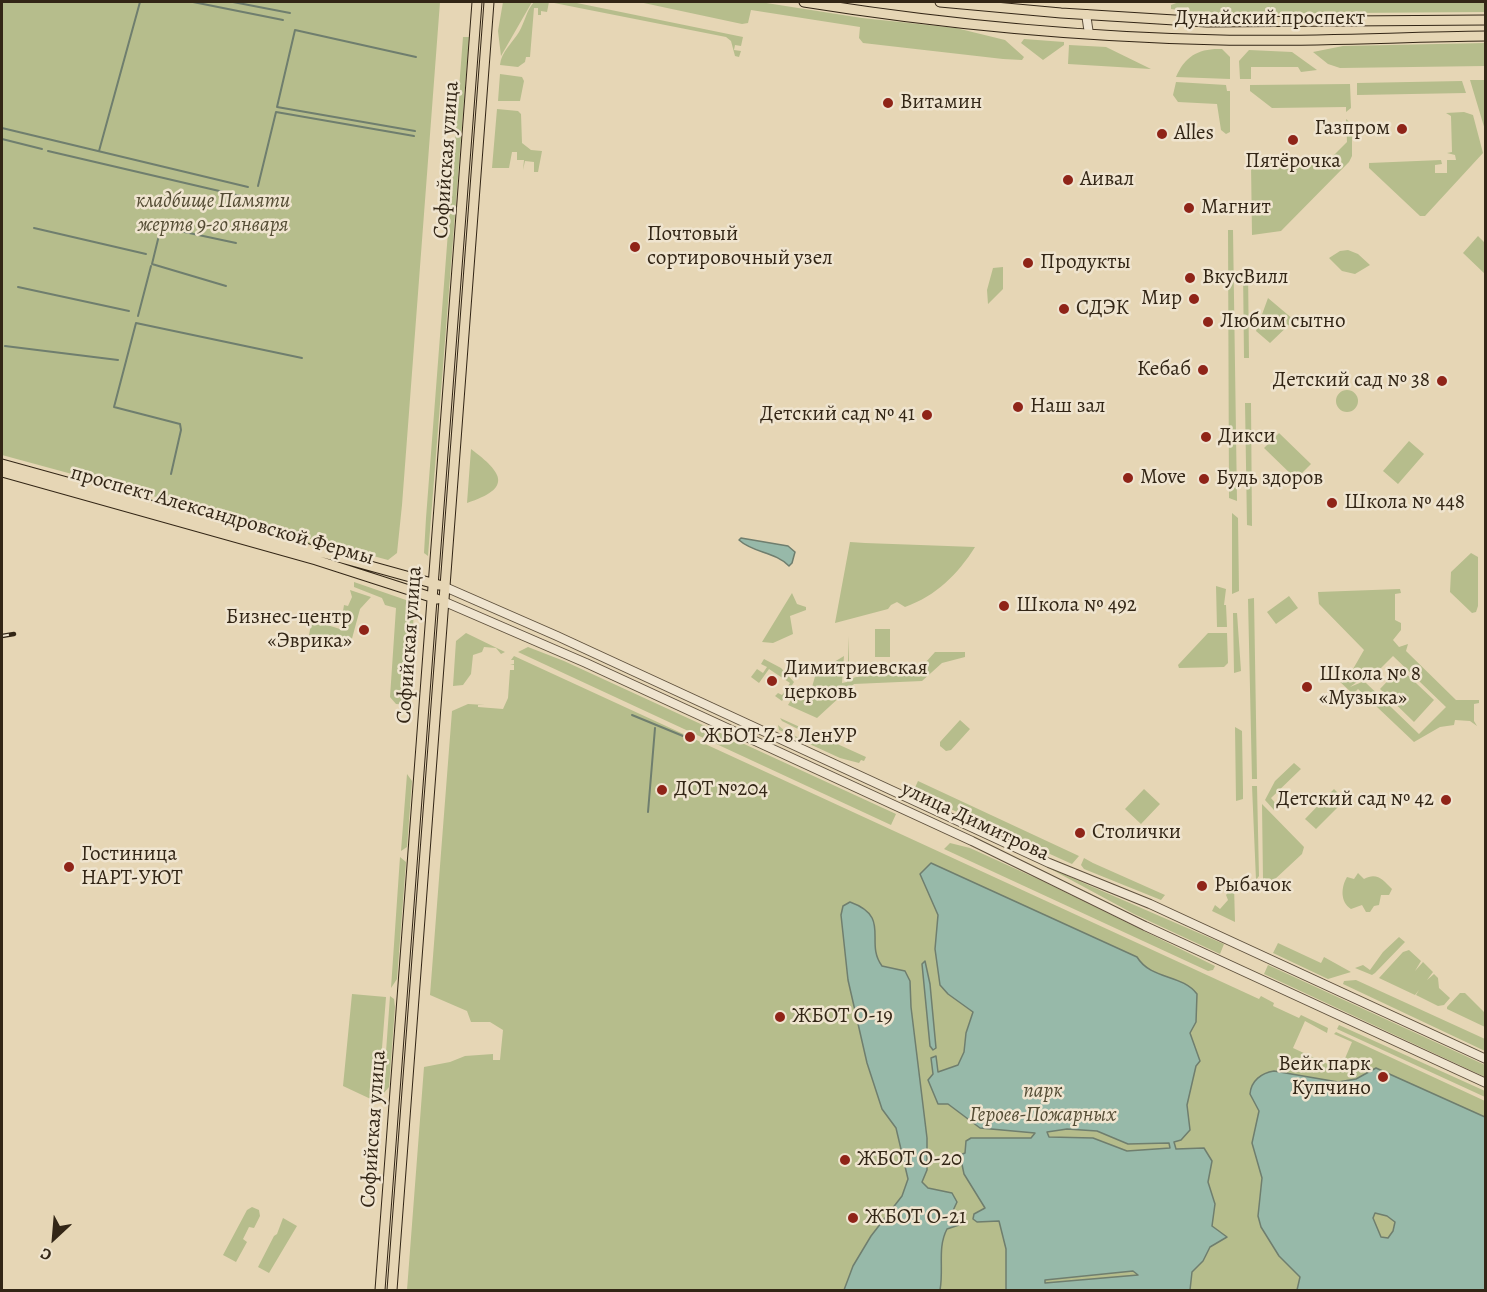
<!DOCTYPE html>
<meta charset="utf-8">
<style>
body{margin:0}
#map{position:relative;width:1487px;height:1292px;overflow:hidden;background:#e6d6b5;font-family:Alegreya,serif}
canvas{display:block}
.frame{position:absolute;inset:0;border:3px solid #332616;pointer-events:none}
.north{position:absolute;left:24px;top:1208px;width:60px;height:60px;-webkit-text-stroke:4px #efe4cf;paint-order:stroke;rotate:206deg;font-size:16px;font-weight:700;line-height:24px;text-align:center;color:#332616}
.north::after{content:'';display:block;margin:auto;width:21px;height:27px;background:#332616;clip-path:polygon(50% 0,100% 100%,50% 72%,0 100%)}
</style>
<div id="map">
<canvas width="1487" height="1292"></canvas>
<div class="frame"></div>
<div class="north">С</div>
</div>
<script>
const context = document.querySelector('canvas').getContext('2d');
context.lineJoin = 'round';
function fillPath(path, color) {
  context.fillStyle = color;
  context.fill(path, 'evenodd');
}
function stroke(path, color, width, dash) {
  context.strokeStyle = color;
  context.lineWidth = width;
  context.lineCap = dash ? 'butt' : 'round';
  context.setLineDash(dash || []);
  context.stroke(path);
}
function drawText(font, color, halo, rows, align = 'center') {
  context.font = font + ' Alegreya,serif';
  context.lineWidth = 5;
  context.setLineDash([]);
  context.textBaseline = 'middle';
  context.strokeStyle = halo;
  context.fillStyle = color;
  for (const [text, x, y, turn = 0] of rows) {
    context.save();
    context.translate(x, y);
    context.rotate((+turn || 0) * Math.PI / 180);
    context.textAlign = isNaN(turn) ? turn : align;
    if (halo) context.strokeText(text, 0, 0);
    context.fillText(text, 0, 0);
    context.restore();
  }
}
fillPath(new Path2D(`
 M2,2H440L402,505L397,553L388,560L2,455Z
 M503,2H532L501,56L498,31Z
 M534,2H572L743,37L741,46L735,45L734,50L741,51L739,57L735,56L731,41L726,37L549,2L547,12L541,11V15H538V8H534L530,57H526L525,62L518,67L500,65C501,52 513,42 519,32C525,22 526,11 534,2Z
 M639,2H760L862,18L956,28L1005,40L1024,57L1022,60L1003,59L863,43L859,38L860,27L751,10L748,23L742,24Z
 M1179,2H1485L1486,12L1206,14L1171,9V5Z
 M463,37H469L428,556L424,553L426,518Z
 M1024,39L1064,42V45L1043,60L1021,43Z
 M1485,43V66L1340,68L1328,64L1313,52L1343,46Z
 M1069,45L1106,47L1151,69L1068,64Z
 M1222,49L1230,57V79L1176,77C1185,56 1199,48 1222,49Z
 M1249,50L1292,52L1317,70L1301,72L1298,67H1251V79H1240L1239,61Z
 M500,74L522,77L524,81L520,101H498Z
 M1485,80H1486L1485,130L1470,80Z
 M1462,81L1466,93L1357,95V83Z
 M1176,82L1226,85L1227,91H1230V132L1226,134L1221,130L1217,104L1178,102L1173,95Z
 M1350,84L1351,108L1346,112V107L1272,108L1250,91V85Z
 M497,109L518,111L521,114L522,143L531,150L542,151L538,172H534V162L525,161L523,170L524,160H517V152H512L509,168H492Z
 M1464,112L1473,115L1483,153L1425,216H1420L1369,168V163L1441,160L1442,164L1435,165V173H1447V160H1456L1455,155L1447,153L1452,152L1451,116L1446,113Z
 M1346,119L1352,124V156L1349,162L1281,231L1252,235L1251,164L1327,162L1347,142Z
 M1228,230H1233L1237,501L1229,498Z
 M1478,236L1485,243V274L1463,253Z
 M1348,250L1358,254L1370,265L1355,274L1342,271L1329,258L1340,251Z
 M1003,267V289L988,304L987,290L993,268Z
 M1243,269H1248L1249,358H1244Z
 M1268,298L1294,320L1270,343L1256,331Z
 M1336 401a11 11 0 1 1 22 0a11 11 0 1 1-22 0Z
 M1245,403H1251L1252,526L1247,525Z
 M1279,433L1311,464L1296,479L1264,448Z
 M1409,441L1424,454L1398,484L1383,471Z
 M471,449C503,473 513,488 467,503Z
 M92,483L342,551L349,554L319,549L95,486Z
 M1232,513L1238,518L1239,591L1232,594Z
 M850,542L865,543L975,547C958,574 936,596 905,607L897,602L891,605L888,609L835,623Z
 M1471,553L1478,557V606L1476,612L1472,613L1450,592L1451,572Z
 M354,582L406,600L414,608L409,705L396,704L390,697L396,608L385,605L382,598L354,587Z
 M1216,586L1226,589L1224,605H1226L1227,627H1217Z
 M1400,589L1401,593L1395,594V620L1401,623V630L1393,640L1399,647L1408,644L1406,651L1456,700H1479V703L1474,704V721L1477,726L1470,721L1455,720L1454,725L1440,727L1414,742L1358,689L1353,694L1338,680L1351,668L1350,679L1352,672L1361,679L1350,687L1362,682L1366,683L1419,734L1446,707L1393,656L1368,681L1353,669L1364,650L1319,604L1318,592Z
 M350,590L371,597L360,609L350,646L309,635L313,614L316,611L327,614L324,624L340,629L344,605L348,606L352,597Z
 M792,593L797,604L806,607V610L790,616L793,634L773,643L762,642Z
 M1289,596L1298,608L1276,624L1267,612Z
 M1254,598L1257,779H1252L1248,599Z
 M1233,613H1237L1241,671L1234,673Z
 M875,629H890V657H875Z
 M466,633L505,652L501,654L496,648L484,647L482,652L473,655L471,674L463,685L453,686L456,641Z
 M1208,633H1227L1228,663L1224,667L1179,668L1178,665Z
 M849,636V679L874,672H917L935,652H965V657L942,663L922,681L854,684L817,718L788,705L799,687H812L816,673L844,656L842,683L847,682Z
 M528,647L564,661L896,814L891,825L518,652Z
 M514,656L1259,999L1261,996L1274,1003L1273,1006L1299,1018L1301,1015L1328,1028L1327,1033L1305,1021L1293,1048L1334,1067L1340,1070L1352,1042L1334,1034L1336,1032L1485,1101V1290H407L424,1067L450,1062L465,1056L493,1054V1060H500L503,1030L490,1022H471L467,1011L430,995L452,711L468,704L485,705H478V707L503,709L508,698L510,670H514V665H510L514,664V660H511Z
 M764,659L781,668L794,682L782,701L775,696L778,693L782,695L790,683L769,669L759,683L751,677L757,669L763,673L767,667L761,664Z
 M1400,668L1434,700L1414,722L1380,689Z
 M780,718L866,757L864,761L861,760L859,763L840,758L779,730L778,725L786,732L806,741L810,735L782,721Z
 M960,720L970,729L951,750L946,751L940,746V742Z
 M1235,727L1242,731L1243,791V799L1236,801Z
 M1294,763L1301,769L1271,798L1276,804L1274,810L1265,800L1275,781Z
 M407,774L412,781L407,847L401,851Z
 M918,781L1079,856L1072,864L913,792Z
 M1252,786H1257L1259,876L1256,880Z
 M1144,789L1160,804L1141,824L1125,809Z
 M1334,789L1345,800L1316,829L1305,819Z
 M1262,804L1304,847L1302,854L1274,880H1263Z
 M950,843L970,848L1040,880L1215,966L1213,970L1208,971L944,849Z
 M400,857L406,862L397,979L391,988Z
 M1084,858L1093,863L1165,895L1161,900L1084,869L1081,865Z
 M1047,867L1224,944L1220,954L1134,914Z
 M1358,873L1364,879C1377,872 1383,880 1392,889L1389,895H1381L1379,905L1374,906L1370,912H1366L1362,905L1351,909C1340,902 1341,887 1347,877L1354,879Z
 M1234,885L1235,922L1212,911L1215,905L1220,909L1228,900L1226,895Z
 M1399,937L1405,942L1375,973L1372,975L1355,968L1363,965L1370,970L1383,952Z
 M1278,943L1321,963L1324,957L1351,972L1328,979L1273,953Z
 M1409,950L1421,961L1415,971L1423,962L1433,972L1427,980L1434,974L1438,978L1439,988L1450,998L1444,1005L1438,1006L1416,995L1419,990L1415,995L1379,978L1403,952Z
 M1268,965L1485,1065V1077L1264,974Z
 M1356,980L1485,1039V1051L1343,984L1344,981Z
 M1460,993H1465L1485,1013V1027L1447,1009V1007Z
 M352,994L386,997L378,1099L375,1101L343,1086Z
 M390,996L394,999L395,1007L389,1087L383,1094Z
 M1339,1025L1485,1091V1097L1337,1029Z
 M252,1207L259,1210L260,1216L254,1228L249,1227L243,1239L247,1242L236,1262L223,1255L247,1210Z
 M283,1218L297,1226L269,1273L258,1267L274,1236L277,1234Z`), '#b6bd8c');
const water = new Path2D(`
 M741,538L788,546L795,552L792,563L789,566C776,552 753,553 739,540Z
 M931,863L1137,957C1151,980 1182,974 1197,994L1196,1022L1190,1033L1200,1061L1196,1066L1187,1105L1190,1130L1181,1140L1174,1142L1176,1149L1204,1148L1212,1161L1208,1182L1215,1204L1212,1226L1227,1237L1210,1247L1203,1261L1192,1272L1190,1290H1006V1249L999,1221L977,1222L973,1219L974,1214L985,1208L964,1174L960,1155L965,1153L966,1141L971,1138H1031L1035,1133L980,1128L948,1104H938L928,1080L933,1074L931,1058L936,1056L938,1072L958,1065L964,1052L966,1033L973,1012L948,994L940,985L935,949L938,915L920,874ZM1067,1129L1097,1131L1128,1144L1169,1143L1170,1148L1127,1151L1093,1138L1049,1137L1047,1132ZM1133,1271L1138,1275L1045,1283V1280Z
 M850,902C892,917 864,942 882,966L905,971L910,981L911,1007L927,1138V1170L922,1182L928,1188L952,1193L957,1202L950,1217L965,1220V1223L947,1229C937,1248 944,1269 940,1290H844L853,1266L871,1236L902,1196L908,1179L896,1128L882,1109L867,1063L848,980L841,915L843,906Z
 M925,961L930,984L936,1048L933,1050L930,1046L922,964Z
 M1376,1068L1485,1117V1290H1297L1300,1277L1279,1256L1261,1227L1258,1216L1262,1178L1252,1143L1259,1111L1250,1094C1251,1081 1261,1073 1274,1071L1338,1082L1356,1079ZM1375,1213L1387,1216L1395,1222L1393,1231L1388,1238L1381,1237L1373,1218Z`);
fillPath(water, '#97b9a9');
stroke(water, '#6f7e6e', 1.5);
stroke(new Path2D(`
 M193,2L283,20
 M233,2L290,13
 M2,128L248,187
 M415,131L277,107L295,30L416,57
 M2,139L42,149
 M48,151L245,197
 M99,151L140,2
 M258,186L276,112L414,136
 M34,228L146,254
 M226,286L152,264L161,227L236,243
 M18,287L129,311
 M138,316L151,266
 M5,346L118,360
 M171,474L181,430L180,424L114,407L136,323L302,358
 M632,715L683,736
 M648,812L655,728`), '#6f7e6e', 2);
const minor = new Path2D(`
 M1086,14L1089,34
 M445,587L557,636L1049,863L1150,904L1486,1059
 M445,602L586,663L972,841L1145,926L1486,1083`);
const major = new Path2D(`
 M804,2C941,24 1082,37 1221,40C1309,42 1398,37 1486,36
 M940,2L1061,13L1207,22L1486,20
 M2,464L439,585
 M2,472L316,560L437,599
 M380,1290L477,2
 M392,1290L489,2`);
stroke(minor, '#60523e', 10);
stroke(major, '#332616', 11);
stroke(minor, '#efe4cf', 8);
stroke(major, '#e6d6b5', 9);
const rail = new Path2D(`
 M2,636L14,634`);
stroke(rail, '#332616', 4.5);
stroke(rail, '#efe4cf', 2, [7]);
for (const [x, y, r, color] of [
 [888,103,6,"#8f2418"],
 [1402,129,6,"#8f2418"],
 [1162,134,6,"#8f2418"],
 [1293,140,6,"#8f2418"],
 [1068,180,6,"#8f2418"],
 [1189,208,6,"#8f2418"],
 [635,247,6,"#8f2418"],
 [1028,263,6,"#8f2418"],
 [1190,278,6,"#8f2418"],
 [1194,299,6,"#8f2418"],
 [1064,309,6,"#8f2418"],
 [1208,322,6,"#8f2418"],
 [1203,370,6,"#8f2418"],
 [1442,381,6,"#8f2418"],
 [1018,407,6,"#8f2418"],
 [927,415,6,"#8f2418"],
 [1206,437,6,"#8f2418"],
 [1128,478,6,"#8f2418"],
 [1204,479,6,"#8f2418"],
 [1332,503,6,"#8f2418"],
 [1004,606,6,"#8f2418"],
 [364,630,6,"#8f2418"],
 [772,681,6,"#8f2418"],
 [1307,687,6,"#8f2418"],
 [690,737,6,"#8f2418"],
 [662,790,6,"#8f2418"],
 [1446,800,6,"#8f2418"],
 [1080,833,6,"#8f2418"],
 [69,867,6,"#8f2418"],
 [1202,886,6,"#8f2418"],
 [780,1017,6,"#8f2418"],
 [1383,1077,6,"#8f2418"],
 [845,1160,6,"#8f2418"],
 [853,1218,6,"#8f2418"]
]) {
  const dot = new Path2D();
  dot.arc(x, y, r, 0, 2 * Math.PI);
  context.fillStyle = color;
  context.fill(dot);
  stroke(dot, '#efe4cf', 2);
}
drawText('21px', '#332616', '#efe4cf', [
 ["Дунайский проспект",1270,19],
 ["Софийская улица",447,160,-86],
 ["проспект Александровской Фермы",222,516,16],
 ["Софийская улица",410,645,-86],
 ["улица Димитрова",975,822,25],
 ["Софийская улица",374,1129,-86]
]);
drawText('21px', '#332616', '#efe4cf', [
 ["Витамин",900,103],
 ["Газпром",1390,129,"right"],
 ["Alles",1174,134],
 ["Пятёрочка",1293,162,"center"],
 ["Аивал",1080,180],
 ["Магнит",1201,208],
 ["Почтовый",647,235],
 ["сортировочный узел",647,259],
 ["Продукты",1040,263],
 ["ВкусВилл",1202,278],
 ["Мир",1182,299,"right"],
 ["СДЭК",1076,309],
 ["Любим сытно",1220,322],
 ["Кебаб",1191,370,"right"],
 ["Детский сад № 38",1430,381,"right"],
 ["Наш зал",1030,407],
 ["Детский сад № 41",915,415,"right"],
 ["Дикси",1218,437],
 ["Move",1140,478],
 ["Будь здоров",1216,479],
 ["Школа № 448",1344,503],
 ["Школа № 492",1016,606],
 ["Бизнес-центр",352,618,"right"],
 ["«Эврика»",352,642,"right"],
 ["Димитриевская",784,669],
 ["церковь",784,693],
 ["Школа № 8",1319,675],
 ["«Музыка»",1319,699],
 ["ЖБОТ Z-8 ЛенУР",702,737],
 ["ДОТ №204",674,790],
 ["Детский сад № 42",1434,800,"right"],
 ["Столички",1092,833],
 ["Гостиница",81,855],
 ["НАРТ-УЮТ",81,879],
 ["Рыбачок",1214,886],
 ["ЖБОТ О-19",792,1017],
 ["Вейк парк",1371,1065,"right"],
 ["Купчино",1371,1089,"right"],
 ["ЖБОТ О-20",857,1160],
 ["ЖБОТ O-21",865,1218]
], 'left');
drawText('italic 21px', '#544c34', '#efe4cf', [
 ["кладбище Памяти",213,202],
 ["жертв 9-го января",213,226],
 ["парк",1043,1092],
 ["Героев-Пожарных",1043,1116]
]);
</script>
